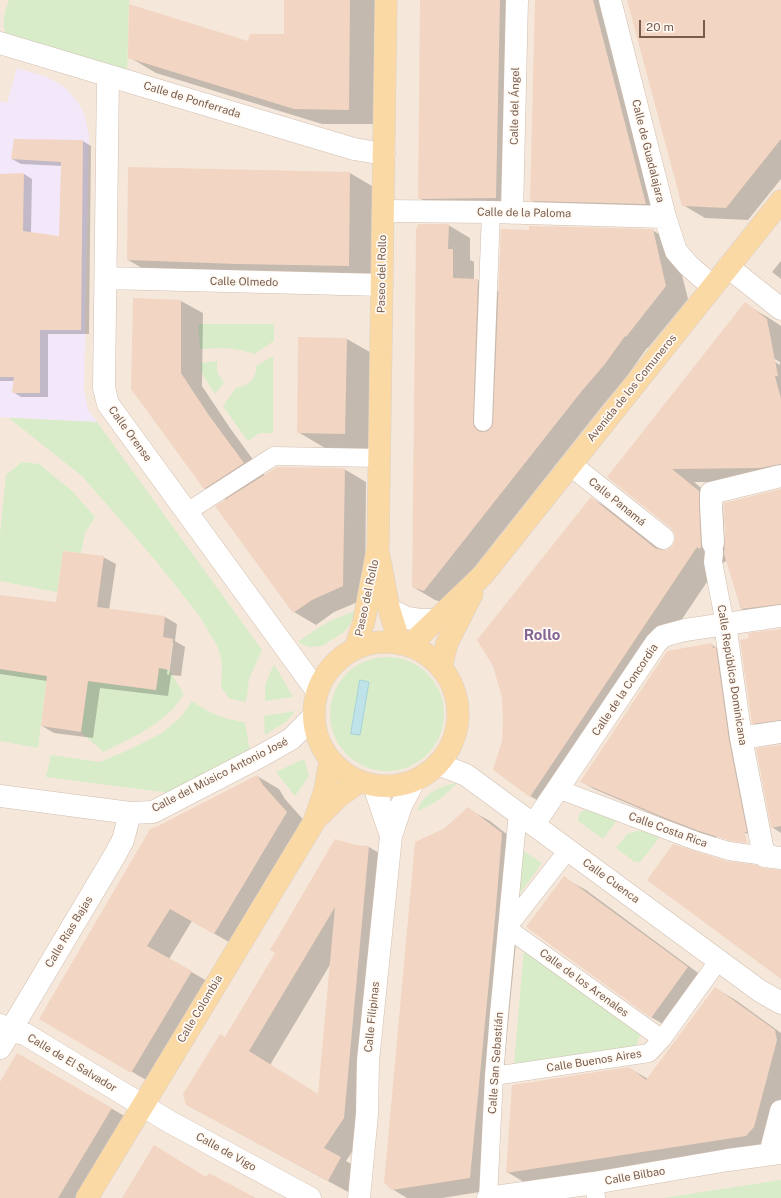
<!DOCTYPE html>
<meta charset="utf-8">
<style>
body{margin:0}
#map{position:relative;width:781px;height:1198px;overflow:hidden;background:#fdf6ec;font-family:"Public Sans",sans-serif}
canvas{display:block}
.scale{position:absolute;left:639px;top:20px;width:66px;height:18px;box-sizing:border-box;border:2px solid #7a5c4d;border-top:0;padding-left:5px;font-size:12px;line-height:14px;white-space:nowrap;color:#7a5c4d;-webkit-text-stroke:3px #fffaf3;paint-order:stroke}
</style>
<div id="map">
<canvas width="781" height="1198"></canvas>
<div class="scale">20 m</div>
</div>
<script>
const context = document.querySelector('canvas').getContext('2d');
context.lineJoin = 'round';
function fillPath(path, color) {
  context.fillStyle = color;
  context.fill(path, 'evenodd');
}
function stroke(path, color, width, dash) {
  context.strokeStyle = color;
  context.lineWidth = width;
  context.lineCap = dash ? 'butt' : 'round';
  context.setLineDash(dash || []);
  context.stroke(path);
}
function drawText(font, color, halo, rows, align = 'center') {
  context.font = font + ' "Public Sans",sans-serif';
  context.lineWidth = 3.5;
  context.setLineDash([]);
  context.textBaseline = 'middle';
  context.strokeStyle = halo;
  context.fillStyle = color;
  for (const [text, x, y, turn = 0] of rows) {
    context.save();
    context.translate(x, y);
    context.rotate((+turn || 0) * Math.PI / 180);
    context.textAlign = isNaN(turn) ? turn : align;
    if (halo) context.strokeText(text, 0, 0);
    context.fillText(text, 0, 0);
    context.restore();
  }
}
fillPath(new Path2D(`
 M0,0H781V1198H0Z`), '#f5e8da');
fillPath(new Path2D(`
 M17,68L47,77L66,88L79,104L84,114L86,122L89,135L84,391L88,409L97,422L0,417V101L7,103Z`), '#f3e8fa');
fillPath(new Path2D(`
 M9,0H129L127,72L7,35C0,24 5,12 9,0Z
 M198,324H274V341L254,354C236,347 219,348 200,349Z
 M273,356V433H259L248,441L223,406L236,388C248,386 257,379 256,366Z
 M217,361V372L224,382L215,394L201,372V363Z
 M9,418L97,422L262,650L249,679L246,702L230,699L221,687L222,664L218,647L198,614L156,561L82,476Z
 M22,462L39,464L72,491L95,517L85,533L81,553L63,551L57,592L0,581V534L6,475Z
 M355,611L351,623L344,632L322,646L309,647L298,642C318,627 332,619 355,611Z
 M330 714a57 57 0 1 1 114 0a57 57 0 1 1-114 0Z
 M274,664L293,697L265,701V685Z
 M159,668L169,670L184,694C180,699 177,704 173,709C154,728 128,740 103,752L81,732L88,681L156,690Z
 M0,669L47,676L38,748L0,741Z
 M192,701C211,714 222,719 245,722L250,752L170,793L46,777L51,755L100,762L133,748L162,733L182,716Z
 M295,711L287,721L265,735L264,716Z
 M304,759L309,776L295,796L276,772Z
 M457,783C445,796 433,805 417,811C423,794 440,786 457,783Z
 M589,810L617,820L603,839L578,821V816L582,811Z
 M637,831H646L660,837L640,862H635L616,848L627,834Z
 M522,850L542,863L518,896Z
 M524,949L640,1034L636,1047L514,1064Z
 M781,1180V1198H663Z`), '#d8ecc9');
const water = new Path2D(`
 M360,680L369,682L360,735L351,734Z`);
fillPath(water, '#bfe3e8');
stroke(water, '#a5d3da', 1);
fillPath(new Path2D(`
 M285,0H377L375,124H322L156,73L129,57L249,42L285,35Z
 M421,0H513L511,206L434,207L419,198Z
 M536,0H610L668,216L553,213L531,200Z
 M628,0H781V179L748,220L705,218L683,205Z
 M15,140L83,141L91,146L89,334H48V397H21L13,392L14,381H0V175L24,174L32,179L31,233L60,237L62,166L21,164L12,159Z
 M350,173L377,189V281L156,276L128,260Z
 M448,225L470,238V260L474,262V279L478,280L499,292L652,230L674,243L688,299L648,348H647L627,376L603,405L446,603L435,600L413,587Z
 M781,261V279L772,272Z
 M134,299L181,301L203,313L202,386L230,428L265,476L344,469L366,482L365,599L334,612L316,625L294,612L226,500L204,488Z
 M745,304L769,318L781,326V482H694L723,506L725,549L781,490V616L759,619L741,609L727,559L724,563L721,561L554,810L530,796L591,498L615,512L664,551H668L674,546L676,540V533L672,528L608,477ZM768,355L780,362V365L767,357Z
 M299,338L347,339L375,355L373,449L325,448L298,432Z
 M103,557L116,564L109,610L165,617L177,624L175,641L185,647L181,676L171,675L168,696L100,688L93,738L54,733L42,726L47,681L0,674V596L57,603ZM171,642L173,643L169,675L167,674Z
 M781,630V732L770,733L753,723Z
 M712,645L724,652L758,835L718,829L716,839L681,826L594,789L582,782Z
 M781,746V833L772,827Z
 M257,776L279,789L285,799L308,825L236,946L192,921L169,959L214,985L153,1084L40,1018Z
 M468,809L490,821L523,847L517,932L492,1190L442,1198H407L392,1189L445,828Z
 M356,846L369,847L391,860L366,1131L346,1161L362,1170L350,1193L187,1105L225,1038ZM331,963L319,1095L270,1065Z
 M564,878L586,890L709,981L673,1030L651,1017Z
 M715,988L737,1001L781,1033V1120L768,1148L529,1185L507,1172L629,1068L648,1079Z
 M18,1054L133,1121L87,1198H0V1084Z`), '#0003');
fillPath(new Path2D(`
 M284,0H350L349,110L294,109L128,58L129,4L248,41L250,34H284Z
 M420,0H500L496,198L418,199Z
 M535,0H593L646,204L530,201Z
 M627,0H781V139L726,208L682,206Z
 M14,139L83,140L81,330H40V393H12L14,377H0V174L24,173L23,231L59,236L61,162L11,159Z
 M128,167L350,172L349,266L237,264L127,260Z
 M418,224H449L448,249H453V278L478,279L473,422L474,427L478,431L482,432L488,431L492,427L493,422L501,229L529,230V226L653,229L666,286L626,337L625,336L605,364L581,392L424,591L412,587L416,228H417Z
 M133,298L181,300V373L208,414L244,463L204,489L131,389Z
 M745,302L767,319L778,376H775L781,399V464L760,468L672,469L699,491V506L701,547L699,549L697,547L530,797L493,770L502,741L503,722L502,697L493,666L477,640L591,497L655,548L662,550H667L673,546L675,539V534L671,528L607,477Z
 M298,337L347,338L345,434L297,433Z
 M277,467L345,468L343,586L312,600L293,613L215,506Z
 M781,489V604L741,609L724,554L725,542L724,503Z
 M63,551L104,556L97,607L165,616L163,637L173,639L169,670L159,668L156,690L88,681L81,732L41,726L47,676L0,669V595L56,602Z
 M781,629V720L752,724L740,640L749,638L748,633Z
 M712,643L713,648L716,647L729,740L747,832H745L747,843L731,841L699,831L668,819L580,782L667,651Z
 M781,745V826L771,828L756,748Z
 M257,775L263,785L287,812L214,934L170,909L147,946L192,971L131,1073L39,1019L150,829L156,827Z
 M468,807L502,833L495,919L470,1178L392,1190L384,1183L415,842L445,828Z
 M335,839L356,845L369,846L344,1118L324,1148L341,1157L328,1181L186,1105L183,1094L220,1034L225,1037L275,953L270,950ZM335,907L318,1094L249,1051Z
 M673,844L726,861L757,865L763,868L781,870V979L647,880Z
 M564,876L688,967L651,1018L526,927Z
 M715,987L775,1030L777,1040L754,1127L746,1136L506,1173L512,1085L629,1067L646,1080Z
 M17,1053L112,1108L58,1198H0V1082Z
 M154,1145L206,1177L209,1173L256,1198H122Z`), '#f3d5c3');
const pedestrian = new Path2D(`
 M483,422L491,212
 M187,512L274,456L379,458
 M713,543L714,553L713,562L725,624
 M558,789L696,841L729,851L765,856
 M568,850L507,928L662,1039
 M494,1076L649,1053L662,1039L719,960
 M594,1183L596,1198
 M488,1198L494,1076L499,1014L518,812`);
const minor = new Path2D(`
 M610,0L665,217L676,251L688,265L713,287
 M0,43L354,149L384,154
 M108,76L104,388L108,404L317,691
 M383,211L491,212L665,217
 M512,213L517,0
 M728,267L781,309
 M106,278L382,285
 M571,465L663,538
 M713,543L711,505V493L781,476
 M389,609L407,618L421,620H436
 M725,624L741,738L762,846L765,856L781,858
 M741,738L781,732
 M438,764L466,775L760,991L781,1003
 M0,796L130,813L153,812L261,756L291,739L313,717
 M534,824L656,643L663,636L685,630L781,616
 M0,1025L9,1031L25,1034L170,1122L310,1198
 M0,1048L115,855L123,840L130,813
 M770,1154L781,1111
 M488,1198L594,1183L728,1160L781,1153`);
const secondary = new Path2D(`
 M374,786L391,836
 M359,1198L367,1114L368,1061L391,836L401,806L414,781`);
const primary = new Path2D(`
 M379,556L389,609L400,644
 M314 714a72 72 0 1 1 144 0a72 72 0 1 1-144 0Z
 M409,646L483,575L781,201
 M355,649L364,621L378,547L386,0
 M441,668L447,643L472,594
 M318,817L338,797L359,782
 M87,1198L314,822L325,790L330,761`);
stroke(pedestrian, '#d1beb0', 19);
stroke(minor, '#d1beb0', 23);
stroke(secondary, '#d6c0b0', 23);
stroke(primary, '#dad1cd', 23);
stroke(pedestrian, '#fff', 18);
stroke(minor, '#fff', 22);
stroke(secondary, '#fff', 22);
stroke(primary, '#fbd9a5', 22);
drawText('11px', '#7a5c4d', '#fffaf3', [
 ["Calle de Ponferrada",192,100,17],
 ["Calle del Ángel",515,106,-89],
 ["Calle de Guadalajara",648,151,76],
 ["Calle de la Paloma",524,213,1],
 ["Paseo del Rollo",382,274,-89],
 ["Calle Olmedo",244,282,1],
 ["Avenida de los Comuneros",632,388,-51],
 ["Calle Orense",130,434,54],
 ["Calle Panamá",617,502,39],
 ["Paseo del Rollo",367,598,-78],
 ["Calle República Dominicana",732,675,81],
 ["Calle de la Concordia",625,690,-56],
 ["Calle del Músico Antonio José",220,775,-27],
 ["Calle Costa Rica",668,830,20],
 ["Calle Cuenca",611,881,36],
 ["Calle Rías Bajas",69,932,-59],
 ["Calle de los Arenales",584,983,36],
 ["Calle Colombia",200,1009,-59],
 ["Calle Filipinas",372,1017,-84],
 ["Calle Buenos Aires",594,1061,-9],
 ["Calle de El Salvador",72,1063,31],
 ["Calle San Sebastián",496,1063,-86],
 ["Calle de Vigo",226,1152,29],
 ["Calle Bilbao",635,1176,-10]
]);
drawText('bold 15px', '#846695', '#fffaf3', [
 ["Rollo",542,635]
]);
</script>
